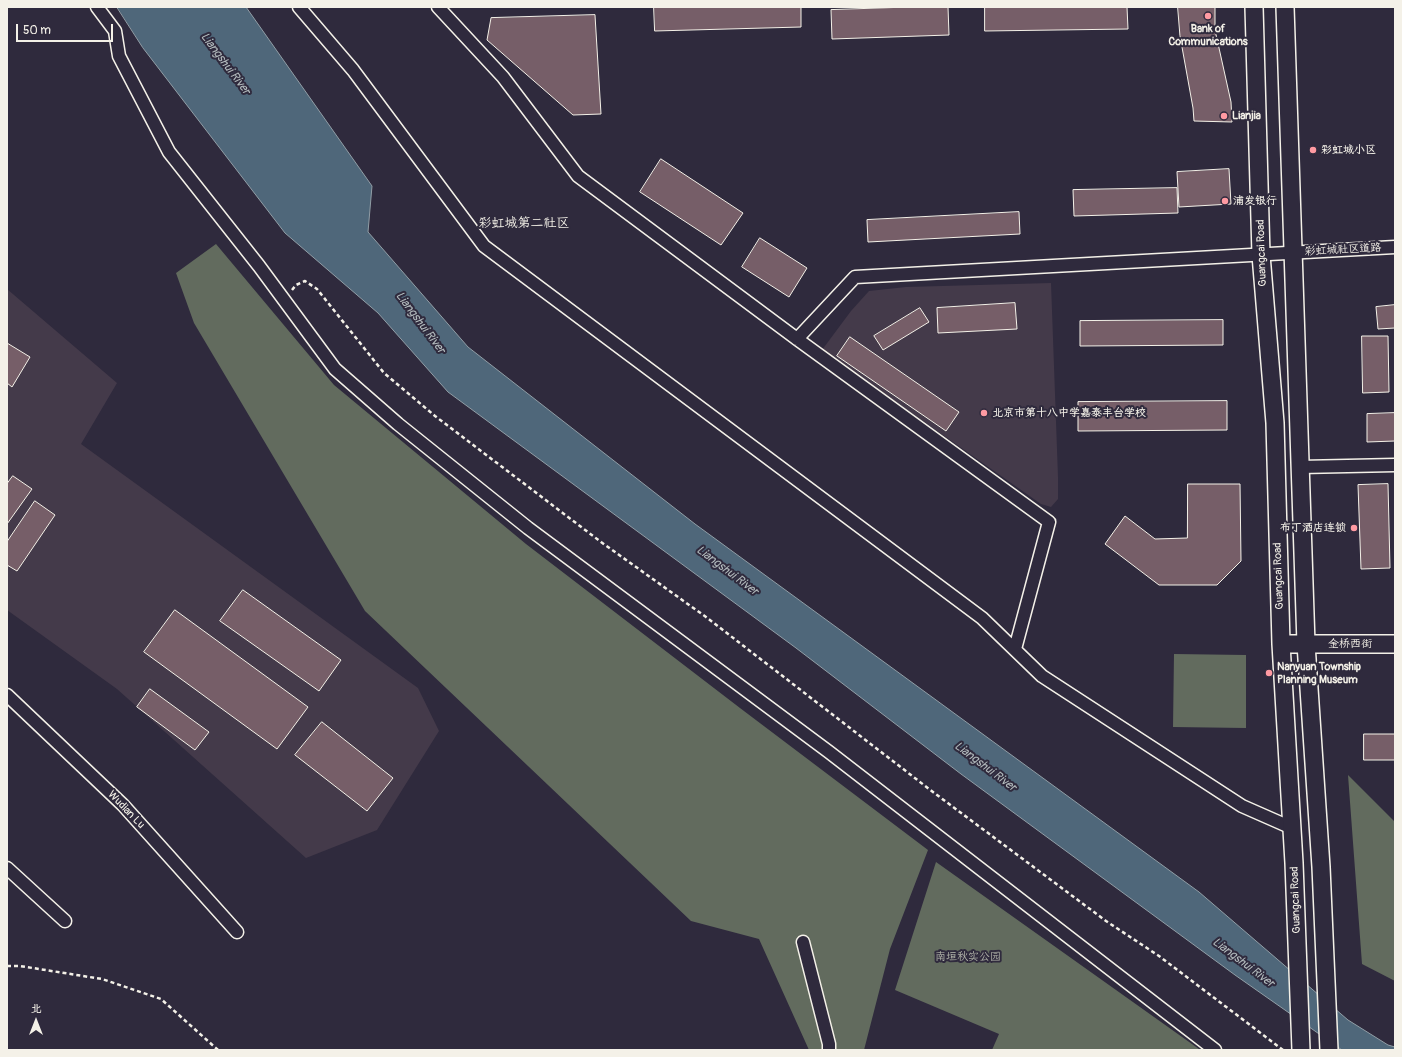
<!DOCTYPE html>
<meta charset="utf-8">
<style>
body{margin:0}
#map{position:relative;width:1402px;height:1057px;overflow:hidden;background:#2f2a3d;font-family:Pangolin,"LXGW WenKai TC",sans-serif}
canvas{display:block}
.frame{position:absolute;inset:0;border:8px solid #f4f1e8;pointer-events:none}
.north{position:absolute;left:16px;top:1001px;width:40px;height:40px;-webkit-text-stroke:3px #2f2a3d;paint-order:stroke;rotate:0deg;font-size:11px;font-weight:700;line-height:16px;text-align:center;color:#f4f1e8}
.north::after{content:'';display:block;margin:auto;width:14px;height:18px;background:#f4f1e8;clip-path:polygon(50% 0,100% 100%,50% 72%,0 100%)}
.scale{position:absolute;left:16px;top:24px;width:97px;height:18px;box-sizing:border-box;border:2px solid #f4f1e8;border-top:0;padding-left:5px;font-size:12px;line-height:14px;white-space:nowrap;color:#f4f1e8;-webkit-text-stroke:3px #2f2a3d;paint-order:stroke}
</style>
<div id="map">
<canvas width="1402" height="1057"></canvas>
<div class="frame"></div>
<div class="north">北</div>
<div class="scale">50 m</div>
</div>
<script>
const context = document.querySelector('canvas').getContext('2d');
context.lineJoin = 'round';
function fillPath(path, color) {
  context.fillStyle = color;
  context.fill(path, 'evenodd');
}
function stroke(path, color, width, dash) {
  context.strokeStyle = color;
  context.lineWidth = width;
  context.lineCap = dash ? 'butt' : 'round';
  context.setLineDash(dash || []);
  context.stroke(path);
}
function drawText(font, color, halo, rows, align = 'center') {
  context.font = font + ' Pangolin,"LXGW WenKai TC",sans-serif';
  context.lineWidth = 4;
  context.setLineDash([]);
  context.textBaseline = 'middle';
  context.strokeStyle = halo;
  context.fillStyle = color;
  for (const [text, x, y, turn = 0] of rows) {
    context.save();
    context.translate(x, y);
    context.rotate((+turn || 0) * Math.PI / 180);
    context.textAlign = isNaN(turn) ? turn : align;
    if (halo) context.strokeText(text, 0, 0);
    context.fillText(text, 0, 0);
    context.restore();
  }
}
fillPath(new Path2D(`
 M1051,283L1058,477V499L1051,507L1041,504L822,350L851,311L869,291L906,287Z
 M7,289L117,383L81,444L418,688L439,731L377,830L306,858L117,689L7,610Z`), '#443a4a');
fillPath(new Path2D(`
 M216,244L334,385L526,544L740,708L928,850L890,949L864,1050H809L759,939L691,921L365,611L194,323L176,273Z
 M1174,654L1246,655V728L1173,727Z
 M1348,775L1395,822V981L1362,964Z
 M936,862L1199,1049L1200,1050H992L999,1034L895,990Z`), '#626b5e');
const water = new Path2D(`
 M117,7H246L372,186L368,232L468,347L695,524L1199,892L1348,1020L1388,1045L1395,1047V1050H1342L1235,975L961,774L796,648L448,392L378,313L285,233L143,48Z`);
fillPath(water, '#4f677a');
stroke(water, '#919ea6', 1);
const building = new Path2D(`
 M654,7H801V27L655,31Z
 M909,7H948L949,35L832,39L831,10Z
 M985,7H1127L1128,29L985,31Z
 M1178,7H1215V30L1231,102L1232,122L1194,121L1193,108L1180,36Z
 M595,15L601,114L573,115L487,40L491,18Z
 M661,159L743,213L721,245L640,192Z
 M1229,169L1231,204L1179,207L1177,172Z
 M1177,188L1178,213L1074,216L1073,190Z
 M1019,212L1020,234L868,242L867,220Z
 M760,238L807,268L789,297L742,267Z
 M1015,303L1017,329L938,333L937,308Z
 M1395,305V328L1378,329L1376,307Z
 M920,308L929,322L883,350L874,336Z
 M1223,320V345L1080,346V321Z
 M1362,336H1388L1389,392L1363,393Z
 M850,337L959,412L946,431L837,356Z
 M7,343L30,357L12,387L7,383Z
 M1227,401V430L1078,431V402Z
 M1395,413V441L1367,442V414Z
 M13,476L32,489L7,524V484Z
 M1188,484H1240L1241,561L1217,585H1159L1105,544L1125,516L1155,539L1187,538Z
 M1388,484L1390,568L1361,569L1358,485Z
 M35,501L55,515L17,571L7,565V542Z
 M243,590L341,660L319,691L220,621Z
 M175,610L308,707L277,749L144,652Z
 M150,689L209,732L195,750L137,707Z
 M322,722L393,778L367,811L295,755Z
 M1364,734H1395V760H1364Z`);
fillPath(building, '#765e68');
stroke(building, '#f4f1e8', 1);
const street = new Path2D(`
 M97,7L115,31L119,56L169,152L259,266L335,369L398,424L528,528L829,752L1215,1050
 M299,7L353,70L484,246L982,618L1042,676L1242,806L1292,828
 M438,7L503,77L578,176L797,339L1049,522L1015,649
 M797,339L855,277L1395,247
 M1300,467L1395,465
 M7,695L123,805L237,932
 M7,868L65,921
 M803,942L829,1044V1050`);
const secondary = new Path2D(`
 M1254,7L1261,255L1275,423L1281,644L1294,863L1301,1050
 M1285,7L1306,644L1321,867L1329,1050
 M1281,644H1395`);
stroke(street, '#f4f1e8', 15);
stroke(secondary, '#f4f1e8', 20);
stroke(new Path2D(`
 M292,290L296,285L305,281L317,289L384,373L435,416L601,542L706,617L933,792L1106,921L1159,956L1283,1050
 M7,966H20L102,979L161,999L218,1050`), '#f4f1e8', 2.5, [4, 3]);
stroke(street, '#2f2a3d', 12);
stroke(secondary, '#2f2a3d', 17);
for (const [x, y, r, color] of [
 [1208,16,4,"#ff9aa2"],
 [1224,116,4,"#ff9aa2"],
 [1313,150,4,"#ff9aa2"],
 [1225,201,4,"#ff9aa2"],
 [984,413,4,"#ff9aa2"],
 [1354,528,4,"#ff9aa2"],
 [1269,673,4,"#ff9aa2"]
]) {
  const dot = new Path2D();
  dot.arc(x, y, r, 0, 2 * Math.PI);
  context.fillStyle = color;
  context.fill(dot);
  stroke(dot, '#2f2a3d', 1.5);
}
drawText('bold 11px', '#f4f1e8', '#2f2a3d', [
 ["Bank of",1208,29,"center"],
 ["Communications",1208,42,"center"],
 ["Lianjia",1232,116],
 ["彩虹城小区",1321,150],
 ["浦发银行",1233,201],
 ["北京市第十八中学嘉泰丰台学校",992,413],
 ["布丁酒店连锁",1346,528,"right"],
 ["Nanyuan Township",1277,667],
 ["Planning Museum",1277,680]
], 'left');
drawText('11px', '#f4f1e8', '#2f2a3d', [
 ["彩虹城社区道路",1343,250,-3],
 ["Guangcai Road",1262,253,-92],
 ["Guangcai Road",1279,576,-92],
 ["金桥西街",1350,644],
 ["Wudian Lu",126,810,46],
 ["Guangcai Road",1296,900,-92]
]);
drawText('11px', '#b2b5aa', '#2f2a3d', [
 ["南垣秋实公园",968,957]
]);
drawText('italic 12px', '#b2babc', '#2f2a3d', [
 ["Liangshui River",225,64,53],
 ["Liangshui River",420,323,53],
 ["Liangshui River",727,571,37],
 ["Liangshui River",985,767,37],
 ["Liangshui River",1243,963,37]
]);
drawText('13px', '#f4f1e8', '#2f2a3d', [
 ["彩虹城第二社区",524,224]
]);
</script>
